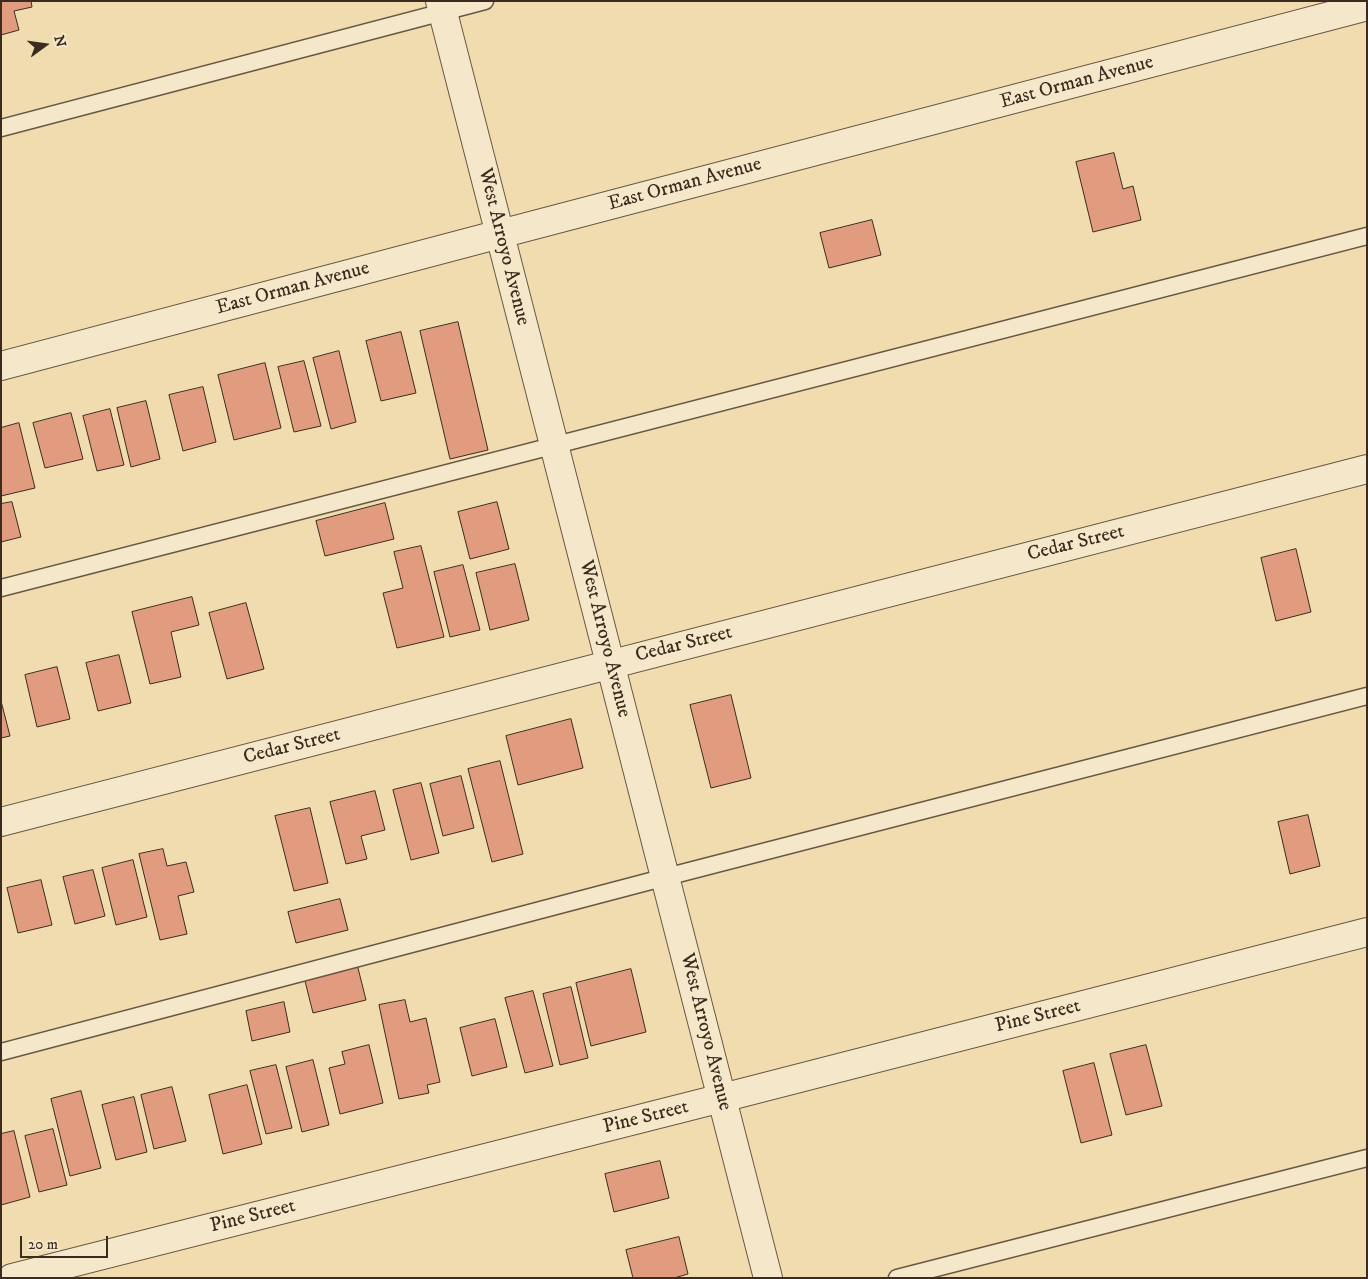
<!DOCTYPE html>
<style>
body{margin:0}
#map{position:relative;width:1368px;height:1279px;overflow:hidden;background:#f0dcae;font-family:"IM FELL DW Pica",serif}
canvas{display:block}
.frame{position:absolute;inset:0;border:2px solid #3b2c1f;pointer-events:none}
.north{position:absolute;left:20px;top:20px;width:50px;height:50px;-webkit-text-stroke:4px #f5e8ca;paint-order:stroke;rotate:76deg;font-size:14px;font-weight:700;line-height:20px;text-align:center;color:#3b2c1f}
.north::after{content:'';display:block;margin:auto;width:18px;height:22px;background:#3b2c1f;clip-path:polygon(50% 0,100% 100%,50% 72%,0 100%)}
.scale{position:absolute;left:20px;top:1236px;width:88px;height:22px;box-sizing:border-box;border:2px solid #3b2c1f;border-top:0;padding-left:6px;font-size:15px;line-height:18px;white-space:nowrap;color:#3b2c1f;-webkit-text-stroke:4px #f5e8ca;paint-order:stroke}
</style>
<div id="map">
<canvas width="1368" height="1279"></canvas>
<div class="frame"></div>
<div class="north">N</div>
<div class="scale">20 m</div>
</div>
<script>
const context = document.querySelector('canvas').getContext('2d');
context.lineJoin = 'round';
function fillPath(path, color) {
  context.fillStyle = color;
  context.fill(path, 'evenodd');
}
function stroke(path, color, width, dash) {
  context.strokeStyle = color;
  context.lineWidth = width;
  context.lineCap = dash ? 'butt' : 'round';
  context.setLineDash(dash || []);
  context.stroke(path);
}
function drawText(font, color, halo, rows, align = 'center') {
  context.font = font + ' "IM FELL DW Pica",serif';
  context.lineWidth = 4.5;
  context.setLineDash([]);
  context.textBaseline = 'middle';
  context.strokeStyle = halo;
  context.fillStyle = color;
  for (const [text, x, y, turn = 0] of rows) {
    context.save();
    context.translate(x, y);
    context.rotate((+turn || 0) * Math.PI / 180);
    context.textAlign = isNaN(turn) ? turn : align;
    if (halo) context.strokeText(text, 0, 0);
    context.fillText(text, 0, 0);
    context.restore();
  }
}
const building = new Path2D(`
 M1,1H31L32,7L14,11L19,30L1,35Z
 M1114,153L1123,189L1133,186L1141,220L1093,232L1076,162Z
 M872,220L881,255L829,268L820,233Z
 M458,322L488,450L450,459L420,331Z
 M401,332L416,393L381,401L366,341Z
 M339,351L356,422L331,429L313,358Z
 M304,361L321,426L294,432L278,367Z
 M265,363L281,428L234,440L218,375Z
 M203,387L216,442L183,451L169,395Z
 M146,401L160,459L131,467L117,408Z
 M110,409L124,465L97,471L83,416Z
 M71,413L83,459L45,468L33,423Z
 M19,423L35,488L1,496V428Z
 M12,502L21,537L1,542V504Z
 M497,502L509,549L470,559L458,512Z
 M385,503L394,539L325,556L316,521Z
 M421,546L444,637L397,648L383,593L403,588L394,552Z
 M1296,549L1311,612L1276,621L1261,558Z
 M515,564L529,620L490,630L476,573Z
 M463,565L480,630L450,637L434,572Z
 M192,597L199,625L171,632L181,677L150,684L132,612Z
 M246,603L264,669L227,679L209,613Z
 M119,655L131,703L98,711L86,663Z
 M57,667L70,719L37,727L25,675Z
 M731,695L751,778L711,788L690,705Z
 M1,701L10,736L1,738Z
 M571,719L583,768L518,785L506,736Z
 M500,761L523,854L492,862L468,769Z
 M461,776L474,828L443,836L430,784Z
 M421,783L439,853L411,860L393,790Z
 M375,791L385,830L361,836L367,859L346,864L330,802Z
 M310,808L328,883L294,891L275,816Z
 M1308,815L1320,866L1290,874L1278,822Z
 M163,849L167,866L186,862L194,892L178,896L187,934L160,940L139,854Z
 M133,860L147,917L116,925L102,868Z
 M93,870L105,916L75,924L63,877Z
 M41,880L52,925L18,933L7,888Z
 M340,899L348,930L296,943L288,912Z
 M357,964L366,1000L313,1013L304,977Z
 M631,969L646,1032L591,1046L576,983Z
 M571,987L588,1058L560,1065L543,994Z
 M533,991L553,1066L525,1073L505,998Z
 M405,1000L410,1022L426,1018L440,1082L427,1085L429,1093L399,1099L379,1005Z
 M284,1002L290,1032L252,1041L246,1011Z
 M495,1019L507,1067L472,1076L460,1028Z
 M369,1045L383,1103L340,1114L329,1068L345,1064L342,1052Z
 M1146,1045L1162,1106L1126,1115L1110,1054Z
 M313,1060L329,1125L302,1132L286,1067Z
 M1094,1063L1112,1135L1081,1143L1063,1071Z
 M276,1065L292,1128L266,1134L250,1071Z
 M247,1085L262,1144L223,1154L209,1095Z
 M172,1087L186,1141L154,1149L141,1095Z
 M81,1091L101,1168L70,1176L51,1099Z
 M134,1097L147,1152L116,1160L102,1105Z
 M53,1129L67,1185L39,1192L25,1136Z
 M14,1131L30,1197L1,1205V1134Z
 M660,1161L669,1198L614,1212L605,1174Z
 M679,1237L688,1274L674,1278H633L626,1250Z`);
fillPath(building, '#e19b7f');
stroke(building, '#3b2c1f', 1);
const service = new Path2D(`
 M1,128L485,1
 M1,588L1367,236
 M1,1052L666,877L1367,696
 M897,1278L1367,1158`);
const minor = new Path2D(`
 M1,822L1367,469
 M12,1278L722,1098L1367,932`);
const tertiary = new Path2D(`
 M440,1L768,1278
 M1,366L500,234L1364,7L1367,3`);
stroke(service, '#685843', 19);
stroke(minor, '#685843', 30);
stroke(tertiary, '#685843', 30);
stroke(service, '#f5e8ca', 16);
stroke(minor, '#f5e8ca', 28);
stroke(tertiary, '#f5e8ca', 28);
drawText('20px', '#3b2c1f', '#f5e8ca', [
 ["East Orman Avenue",1077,83,-15],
 ["East Orman Avenue",685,185,-15],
 ["West Arroyo Avenue",503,247,76],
 ["East Orman Avenue",293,289,-15],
 ["Cedar Street",1076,544,-14],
 ["West Arroyo Avenue",604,639,76],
 ["Cedar Street",684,645,-14],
 ["Cedar Street",292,747,-14],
 ["Pine Street",1038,1017,-14],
 ["West Arroyo Avenue",705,1032,76],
 ["Pine Street",646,1118,-14],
 ["Pine Street",253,1217,-14]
]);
</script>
